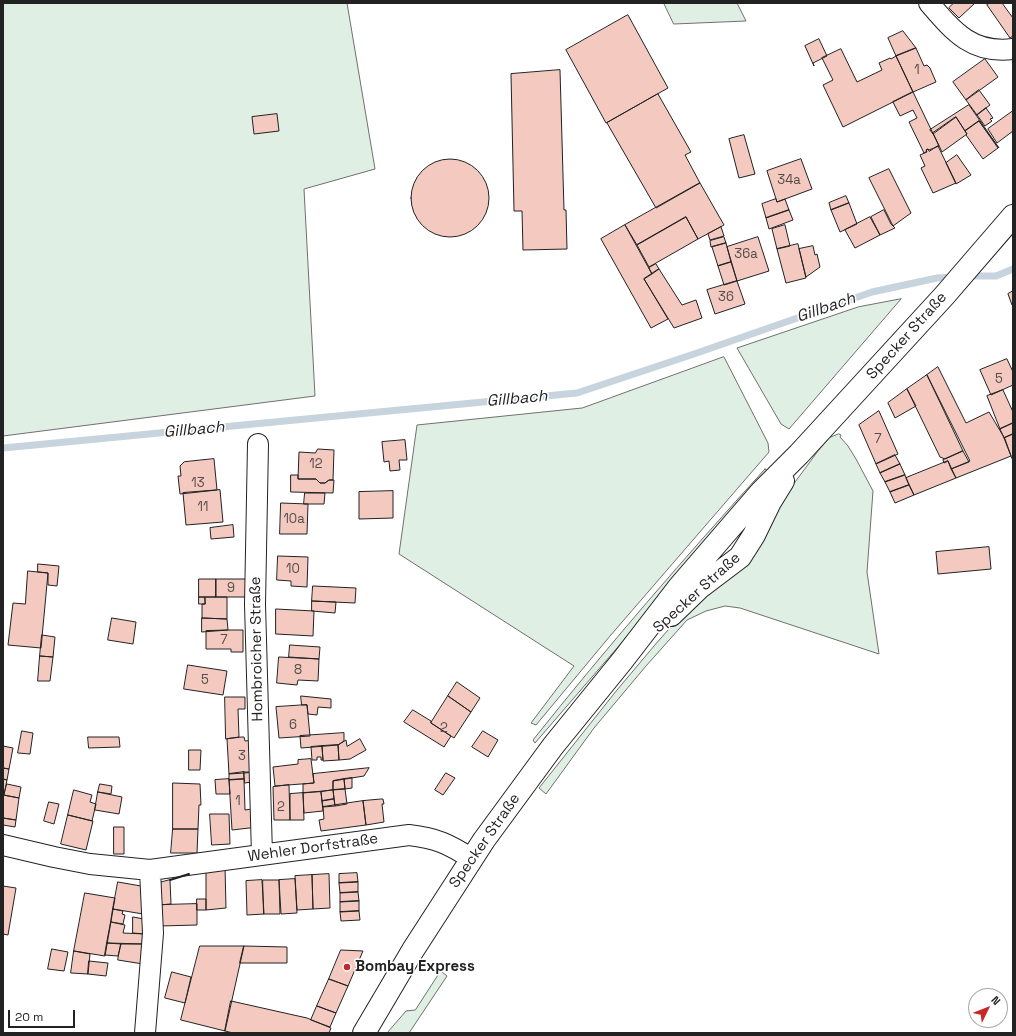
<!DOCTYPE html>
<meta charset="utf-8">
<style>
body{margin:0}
#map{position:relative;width:1016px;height:1036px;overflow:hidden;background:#fff;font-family:"Space Grotesk",sans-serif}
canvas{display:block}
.frame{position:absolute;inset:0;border:4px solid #222;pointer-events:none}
.north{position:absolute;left:968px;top:988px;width:40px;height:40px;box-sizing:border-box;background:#fff;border:1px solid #a7a7a7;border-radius:50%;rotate:47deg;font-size:11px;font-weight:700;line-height:16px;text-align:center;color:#222}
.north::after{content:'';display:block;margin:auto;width:14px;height:18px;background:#c62828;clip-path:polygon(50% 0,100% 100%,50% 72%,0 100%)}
.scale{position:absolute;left:8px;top:1010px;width:67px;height:18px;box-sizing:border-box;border:2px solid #222;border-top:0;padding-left:5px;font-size:12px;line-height:14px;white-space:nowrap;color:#222;-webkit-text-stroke:3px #fff;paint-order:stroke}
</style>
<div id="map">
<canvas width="1016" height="1036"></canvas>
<div class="frame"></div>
<div class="north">N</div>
<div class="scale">20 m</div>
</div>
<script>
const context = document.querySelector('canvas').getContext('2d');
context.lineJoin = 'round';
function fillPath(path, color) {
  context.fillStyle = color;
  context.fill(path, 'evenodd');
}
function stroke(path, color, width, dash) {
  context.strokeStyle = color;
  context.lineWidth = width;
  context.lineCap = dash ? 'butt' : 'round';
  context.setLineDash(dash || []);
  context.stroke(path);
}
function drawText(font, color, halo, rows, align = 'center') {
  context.font = font + ' "Space Grotesk",sans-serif';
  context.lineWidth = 3;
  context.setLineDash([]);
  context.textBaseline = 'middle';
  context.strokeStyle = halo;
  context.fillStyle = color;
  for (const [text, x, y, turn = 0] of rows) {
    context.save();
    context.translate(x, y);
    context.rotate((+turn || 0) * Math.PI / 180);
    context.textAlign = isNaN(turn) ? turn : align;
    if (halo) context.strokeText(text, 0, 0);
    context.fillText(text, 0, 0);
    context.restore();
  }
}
const green = new Path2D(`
 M3,3H347L375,169L304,189L315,396L3,436Z
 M664,3H737L746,21L674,24Z
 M901,299L789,429L781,424L737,348L858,307Z
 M724,357L768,443L769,452L610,636L536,725L531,723L574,666L399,554L417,425L582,408Z
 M839,434L841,435L840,437L848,446L856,459L873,491L867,572L879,654L740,608L725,606L706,611L687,620L646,666L594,728L546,794L539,788L617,690L654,646L781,501L818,451L829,438Z
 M765,469L769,472L535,743L533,740C607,647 685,557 765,469Z
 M441,971L447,976L409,1033H387L406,1011L415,1010Z`);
fillPath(green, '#e0efe3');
stroke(green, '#6f6f6f', 1);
stroke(new Path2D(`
 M966,276H996L1013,269
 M3,448L577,393L694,354L872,292L937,278L954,277`), '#c7d3dd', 7);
const building = new Path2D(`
 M954,3H975L959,18L949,8Z
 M990,3H1002L1013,18V36L1010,38L987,5Z
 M628,15L668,88L606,123L566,50Z
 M903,31L916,48L896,56L888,38Z
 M819,39L827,56L813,63L814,66L805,46Z
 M916,48L924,66L927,65L930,68L936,82L913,92L896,56Z
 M841,49L857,82L882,70L879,63L890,58L891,59L896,56L913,92L843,127L823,85L833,80L822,58Z
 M985,59L998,77L966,100L953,82Z
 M560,70L564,210H566L567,249L523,250L522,211H514L511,74Z
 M979,90L990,105L977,115L966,100Z
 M913,92L939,146L929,150L928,149L926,150L927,151L924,153L909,122L917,118L913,110L900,116L893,102Z
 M658,94L691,152L685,155L700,183L656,208L607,123Z
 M969,105L999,148L979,121L965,131L956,117L933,134L930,130Z
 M986,108L993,118L990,119L992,121L985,126L977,115Z
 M1013,111V131L997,143L988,129Z
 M277,114L279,131L254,134L252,117Z
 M956,117L967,134L942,152L933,133Z
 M979,121L998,148L983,159L966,135L967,134L965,131Z
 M744,135L755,174L739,178L729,139Z
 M938,146L956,183L933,193L921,168L925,166L920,155L927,152L926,150L928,149L929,151Z
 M957,155L971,175L956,184L946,163Z
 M411 198a39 39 0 1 1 78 0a39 39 0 1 1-78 0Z
 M801,159L812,189L777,202L767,171Z
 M889,169L911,213L893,226L869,178Z
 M700,183L724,225L698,239L686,217L637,245L625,225Z
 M846,196L849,203L831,210L829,203Z
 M776,199L777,202L785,199L789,210L766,218L762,204Z
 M849,203L857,224L840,232L831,210Z
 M789,210L793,220L769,229L766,218Z
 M884,210L891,224L895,228L880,235L871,217Z
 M686,217L698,239L649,267L637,245Z
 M870,217L880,235L855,248L845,230Z
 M625,225L652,274L644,279L668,319L651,328L601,239Z
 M785,225L790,246L777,249L772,229Z
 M721,227L724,236L710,240L708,234Z
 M724,237L726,243L711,247L710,241Z
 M758,237L769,271L737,281L727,247Z
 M726,243L731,262L718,266L712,247Z
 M798,244L806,278L786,283L777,249Z
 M813,246L815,255L817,254L820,267L806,277L799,249Z
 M731,262L737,281L724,285L718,266Z
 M656,264L659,269L652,274L649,268Z
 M659,269L682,305L696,300L702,318L674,328L644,279Z
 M737,281L745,304L715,314L707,290Z
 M1013,291V304L1012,305L1008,294Z
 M1007,359L1013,372V385L991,395L980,370Z
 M938,367L966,423L989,412L1005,439L1011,456L956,478L951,469L970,461L927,375Z
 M927,375L963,451L945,459L940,457L907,389Z
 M907,389L916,406L895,418L888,403Z
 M1003,390L1013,412V423L1000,429L987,396Z
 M879,411L898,454L876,464L859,425Z
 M1013,423V434L1004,438L1000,429Z
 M1013,434V461L1004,438Z
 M405,440L407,460H399L400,470L390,471L389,461L384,462L382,442Z
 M318,449L334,450L333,480H329L325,483H320L316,479H298L299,452L315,453Z
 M963,451L969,462L951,469L948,461L944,463L943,460Z
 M895,455L900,464L880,473L876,464Z
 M214,459L217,490L180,494L178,476H181L180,466L184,462Z
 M948,461L956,478L914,495L906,478Z
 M900,464L905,475L885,482L880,473Z
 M291,475H298V479H316L320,483H325L329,480H334L333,493L291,492Z
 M905,475L909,485L890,492L885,482Z
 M909,485L914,495L895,503L890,492Z
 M220,490L223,522L186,525L183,493Z
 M393,491V518L359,519V492Z
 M305,493H325L324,504H304Z
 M281,503L308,504L307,534H280Z
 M233,525L234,537L211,539L210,528Z
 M989,547L991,569L938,574L936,552Z
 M278,556L308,557L307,587L291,586V581L277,580Z
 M38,564L59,566L57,586L48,585V573L38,572Z
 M28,571L48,573L41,648L8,645L13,603L25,604Z
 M199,579H216V597H199Z
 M216,579H247V597H216Z
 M313,586L356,588L355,603L312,601Z
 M199,597H205V604H199Z
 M205,597H227V619L202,618V604H205Z
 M312,601L336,602L335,613L312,611Z
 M276,609L314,611L313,636L276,634Z
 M112,618L136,622L133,644L108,640Z
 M202,618L227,619L228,630L202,632Z
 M228,630H243V652H231V649H206V631Z
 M42,635L55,637L53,657L40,656Z
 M290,645L320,647L319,659L289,657Z
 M40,656L53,657L50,681H38Z
 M279,657L319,659L318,681L298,680L297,685L277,683Z
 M188,665L227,671L223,695L184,689Z
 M457,682L480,698L471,712L448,696Z
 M301,696L331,699V708L318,707L317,715L308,714L307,705H302Z
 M448,696L471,712L454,738L431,723Z
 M225,697H245V709H238L239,737L226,739Z
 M307,705L310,736L279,738L276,707Z
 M413,710L431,721V723L451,736L444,747L404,722Z
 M22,731L33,733L30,754L18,753Z
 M483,731L498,740L488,757L472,747Z
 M344,733V741L338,745L301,748L300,736Z
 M88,737H119L120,747L89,748Z
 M242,737H244L245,741L254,740L258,772L229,774L227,739Z
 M360,739L366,750L350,759L339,760L338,745L346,740L347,746Z
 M338,745L339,760L323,761L322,746Z
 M3,746L13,748L9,769L3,768Z
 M322,746L323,760H321V757H317V760H312L311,747Z
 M189,750H201L200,770H189Z
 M311,759L314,783L275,786L273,767L298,764V760Z
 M3,768L9,769L7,780L3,779Z
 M369,768L364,776L333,781V790L303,793V784L314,783L313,774Z
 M244,772V779L229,780V774Z
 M244,772H257V781L245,783Z
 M446,773L455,778L443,795L435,790Z
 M352,778V788L345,789L344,779Z
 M3,779L7,780L4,795H3Z
 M229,779L230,794H216L215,780Z
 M244,779L245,810L258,808V827L232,830L229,780Z
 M344,779L345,789L333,790V781Z
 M173,783L200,784L201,805H199L198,829H173Z
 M7,784L21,787L19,798L4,795Z
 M100,784L112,786L111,794L98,792Z
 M289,785L290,820H274L273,787Z
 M345,789L347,804L335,806L333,790Z
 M74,790L92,795L90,802L96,804L92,821L68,815Z
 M333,790L334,799L322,801L321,792Z
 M98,792L122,797L119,814L95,810Z
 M321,792L323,811L304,813L303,793Z
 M303,793L304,820H290V794Z
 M3,795L19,798L16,820L3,818Z
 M334,799L335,806L323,807L322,801Z
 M381,799H383L384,804H382L384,822L366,825L363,801Z
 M363,801L366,825L321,831L319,820L324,819L323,807Z
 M49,802L59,804L54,824L44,821Z
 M210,814H229L230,844L212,845Z
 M68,815L93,821L86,850L61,844Z
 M3,818L16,820L15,827L3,825Z
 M114,827H124V854H114Z
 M173,829H198L197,853H171Z
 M225,867L226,908L206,910V870Z
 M357,873L358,882L339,883V874Z
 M329,874L330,908L313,909L312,875Z
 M312,875L313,909L297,910L295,876Z
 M295,879L297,913L281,914L279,880Z
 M170,880L171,904L160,905L159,883Z
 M262,880L264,914L247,915L246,881Z
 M263,880H279L280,914H264Z
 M118,882L141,886L143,914L113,909Z
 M358,882V892L340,893L339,883Z
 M3,886L16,888L8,935L3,934Z
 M358,892L359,901L340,902V893Z
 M85,893L115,898L105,956L74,951Z
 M197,899H206V910H197Z
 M359,901V911L340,912V902Z
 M197,904V925L160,926V905Z
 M113,909L123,911L122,914L125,915L123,924L111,922Z
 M359,911L360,920L341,921L340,912Z
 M133,917L144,919L145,934L133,933Z
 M111,922L125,925L123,933L145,934V944L107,943Z
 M107,943L121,944L118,956L105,955Z
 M121,944H145L143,964L118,960Z
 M200,946H244L225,1031L181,1020Z
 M244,946L287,947V963H240Z
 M52,949L68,952L64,971L48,969Z
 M341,950L363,951L348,986L329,979Z
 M74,951L90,954L88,974L71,973Z
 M89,961L108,963L106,976L88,974Z
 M172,972L191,977L185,1003L165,998Z
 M329,979L348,986L336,1013L317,1006Z
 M231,1001L307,1018L331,1028L329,1033H233L225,1031Z
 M317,1006L336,1013L330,1027L311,1020Z`);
fillPath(building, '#f3c9c0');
stroke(building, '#222', 1);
const street = new Path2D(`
 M929,3C954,32 972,54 1013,49
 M258,444L255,604L262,855
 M3,845L54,857L90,864L150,870L409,835C436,838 449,844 472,859
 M145,1033L153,933L150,870`);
const primary = new Path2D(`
 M671,615L699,588L740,557L754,535L770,502L783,481
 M364,1033L413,950L484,840L553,746L622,661L679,587L761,492L799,454L944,296L1013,216`);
stroke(street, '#222', 22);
stroke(primary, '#222', 24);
stroke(street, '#fff', 20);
stroke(primary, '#fff', 22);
stroke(new Path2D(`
 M170,880L189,874`), '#222', 2);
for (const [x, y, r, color] of [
 [347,967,4,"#c62828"]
]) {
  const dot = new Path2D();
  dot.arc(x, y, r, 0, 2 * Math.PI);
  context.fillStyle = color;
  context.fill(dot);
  stroke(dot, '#fff', 1.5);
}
drawText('13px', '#564c4a', null, [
 ["1",917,70],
 ["34a",789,180],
 ["36a",746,254],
 ["36",726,297],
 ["5",999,379],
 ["7",878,439],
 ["12",316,464],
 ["13",198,483],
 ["11",203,507],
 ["10a",294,519],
 ["10",293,569],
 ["9",231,588],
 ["7",224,640],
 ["8",298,670],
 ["5",205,680],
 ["6",293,725],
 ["2",444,728],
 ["3",242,756],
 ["1",238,801],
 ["2",281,807]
]);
drawText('15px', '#222', '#fff', [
 ["Specker Straße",907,336,-48],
 ["Specker Straße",697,593,-42],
 ["Hombroicher Straße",257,649,-91],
 ["Specker Straße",485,841,-55],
 ["Wehler Dorfstraße",313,848,-8]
]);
drawText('bold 15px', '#222', '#fff', [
 ["Bombay Express",355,967]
], 'left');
drawText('italic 16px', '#222', '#fff', [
 ["Gillbach",826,308,-19],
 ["Gillbach",517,399,-5],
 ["Gillbach",194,430,-5]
]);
</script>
